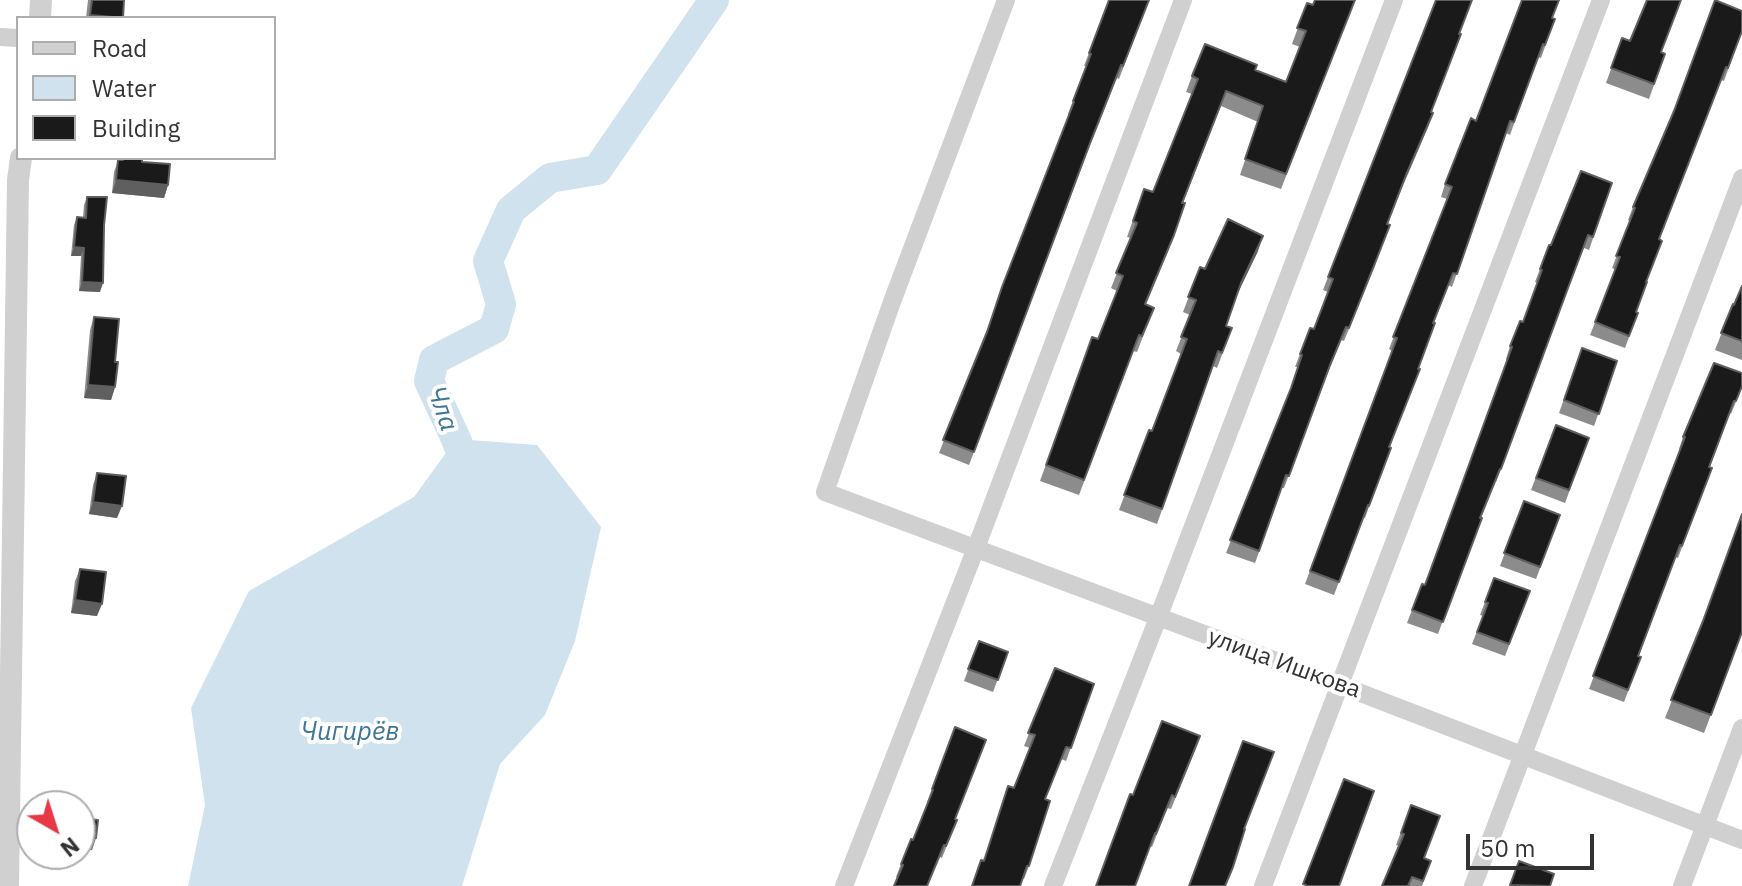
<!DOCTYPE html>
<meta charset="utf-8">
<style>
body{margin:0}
#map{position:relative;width:1742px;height:886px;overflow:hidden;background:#fff;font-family:"IBM Plex Sans",sans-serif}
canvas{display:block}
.legend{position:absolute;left:16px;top:16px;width:260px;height:144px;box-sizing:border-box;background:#fff;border:2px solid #adadad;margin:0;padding:10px 14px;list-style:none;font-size:24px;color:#333}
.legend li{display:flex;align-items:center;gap:16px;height:40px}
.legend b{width:40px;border:2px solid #adadad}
.north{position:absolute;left:16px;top:790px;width:80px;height:80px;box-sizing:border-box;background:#fff;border:2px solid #adadad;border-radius:50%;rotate:141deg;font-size:22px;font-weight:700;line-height:32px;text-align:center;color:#333}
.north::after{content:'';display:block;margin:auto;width:28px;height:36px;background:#e63946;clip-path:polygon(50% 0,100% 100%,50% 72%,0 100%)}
.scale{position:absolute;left:1466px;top:834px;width:128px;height:36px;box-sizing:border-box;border:4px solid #333;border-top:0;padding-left:10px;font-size:24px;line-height:28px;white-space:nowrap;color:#333;-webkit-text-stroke:6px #fff;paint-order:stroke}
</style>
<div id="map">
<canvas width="1742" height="886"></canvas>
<ul class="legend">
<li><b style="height:10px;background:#d0d0d0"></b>Road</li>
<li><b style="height:22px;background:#cfe2ee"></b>Water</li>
<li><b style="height:22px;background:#1a1a1a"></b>Building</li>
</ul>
<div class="north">N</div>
<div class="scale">50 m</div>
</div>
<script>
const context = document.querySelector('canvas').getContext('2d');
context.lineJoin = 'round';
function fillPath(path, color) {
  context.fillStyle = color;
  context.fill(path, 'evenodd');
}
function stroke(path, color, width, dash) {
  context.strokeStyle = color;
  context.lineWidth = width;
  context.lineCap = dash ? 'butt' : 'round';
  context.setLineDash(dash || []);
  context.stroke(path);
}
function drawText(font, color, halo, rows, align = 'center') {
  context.font = font + ' "IBM Plex Sans",sans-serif';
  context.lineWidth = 8;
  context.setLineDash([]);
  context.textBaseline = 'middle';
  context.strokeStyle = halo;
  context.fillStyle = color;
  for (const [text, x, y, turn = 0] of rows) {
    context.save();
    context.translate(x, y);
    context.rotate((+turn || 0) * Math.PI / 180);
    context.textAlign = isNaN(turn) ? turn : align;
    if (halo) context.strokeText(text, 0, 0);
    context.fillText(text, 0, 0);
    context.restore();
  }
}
fillPath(new Path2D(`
 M456,439L537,445L601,527L575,641L545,715L500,764L462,886H188L205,805L191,708L249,591L414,497Z`), '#cfe2ee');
stroke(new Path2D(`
 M471,478L456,439L429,381L434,360L494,329L501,304L488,261L511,210L550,178L597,170L714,0`), '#cfe2ee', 30);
stroke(new Path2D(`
 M1006,0L893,299L825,492L1340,685L1742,840
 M0,37L18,38
 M844,886L976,548L1183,0
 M1053,886L1158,618L1394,0
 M1263,886L1601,0
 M1473,886L1742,178
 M1682,886L1742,728`), '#d0d0d0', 18);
stroke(new Path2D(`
 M40,18L41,0
 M8,886L18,180L21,158`), '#d0d0d0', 22);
fillPath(new Path2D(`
 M88,0H124L123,18H86Z
 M1109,0H1149L1119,79L1117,78L1086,156L969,465L939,453L984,338L1069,114H1068L1086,66H1084Z
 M1355,0L1281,189L1240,175L1258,122L1221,106L1183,203L1168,251L1146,304L1154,308L1137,352L1133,351L1079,495L1040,481L1092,337L1098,339L1117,291L1111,288L1131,238L1127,237L1144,189L1153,192L1192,94L1186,92L1192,76L1255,70L1286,82L1300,47L1292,44L1307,3L1313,5Z
 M1436,0L1431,112L1429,125L1402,188L1388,224L1375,266L1344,341L1341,340L1326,378L1284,488H1282L1255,563L1226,553L1290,391L1298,367H1295L1310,328L1314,329L1328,292L1323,290Z
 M1552,18L1555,19L1541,58L1538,57L1510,135L1506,133L1452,287L1448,285L1434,323L1365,518H1363L1334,595L1305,584L1392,351L1389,349L1447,199L1441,197L1445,184L1476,121Z
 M1742,31L1724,81L1721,80L1659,239L1636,313H1638L1625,348L1590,335L1616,270L1612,268L1630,221L1628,220L1633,207Z
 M1622,38L1665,54L1649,99L1606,83Z
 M119,158H142V162L168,185L164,198L112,193L114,172Z
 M1612,183L1589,250L1584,248L1563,301L1496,482L1495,481L1481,518L1438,634L1407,623L1422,584L1425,585L1507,360L1506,359L1510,346L1523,322L1538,283L1535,282L1549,245H1551Z
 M87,197L104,225L100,292L79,291L81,256H71L74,225L77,217H83L84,205Z
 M1258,251L1236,296L1226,326L1232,328L1217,368L1213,366L1157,524L1119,510L1149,430L1152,431L1181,354L1176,351L1190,315L1183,312L1200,267L1205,269Z
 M1742,286V360L1715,350L1733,304L1734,305Z
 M94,317L115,387L111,400L84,398L90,330Z
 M1582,348L1617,361L1594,426L1559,413Z
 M1742,387L1731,414L1730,413L1710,467L1712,468L1678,558L1675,557L1639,656L1641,657L1624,702L1589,689L1680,450L1679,449L1683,437Z
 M1556,425L1589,438L1565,503L1531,490Z
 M97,473L117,518L89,514L93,485Z
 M1524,501L1560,515L1536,579L1500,566Z
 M80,569L97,616L71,613L75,581Z
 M1494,578L1530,591L1505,656L1472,644L1483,616L1480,615Z
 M1703,622L1742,633L1704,733L1665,718Z
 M979,641L1008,652L993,692L964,681Z
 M1055,668L1094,684L1066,761L1061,759L1045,800L1029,866L1024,879L983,861L1030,748L1024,746Z
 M955,727V819L957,820L942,858L940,857L898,878L896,877L901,864L913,840L928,802H927Z
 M1196,748L1171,809L1167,808L1152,847L1150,846L1133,795Z
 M1411,805L1425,858L1431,861L1422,886H1382L1399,846L1396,845Z`), '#8c8c8c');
fillPath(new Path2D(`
 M90,15L114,18H89Z
 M116,180L168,185L164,198L112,193Z
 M1263,236L1258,251L1236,297L1241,283Z
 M74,247L84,248L81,256H71Z
 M82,282L103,283L100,292L79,291Z
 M88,385L115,387L111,400L84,398Z
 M93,502L122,506L117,518L89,514Z
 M75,600L102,604L97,616L71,613Z
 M80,836L96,838L92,850L80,849Z`), '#5f5f5f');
const building = new Path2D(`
 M92,0H124L123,18L90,15Z
 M1109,0H1149L1123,66L1121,65L1090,143L974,452L943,440L987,332L1002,287L1074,102L1073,101L1091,54L1089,53Z
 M1315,0H1355L1286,174L1245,159L1263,106L1226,91L1182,203H1185L1174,235L1145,304L1154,308L1142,336L1139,335L1084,480L1046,465L1092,337L1098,339L1123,276L1116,273L1137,223L1133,221L1144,189L1153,192L1198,79L1192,76L1205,44L1257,65L1255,70L1286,82L1306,31L1297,28L1307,3L1313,5Z
 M1436,0H1472L1459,34H1461L1431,112L1433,113L1406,175L1387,224L1390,225L1379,253L1349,328L1346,327L1330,365L1289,476L1286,475L1259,551L1230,540L1291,388L1302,355L1300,354L1310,328L1314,329L1333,279L1328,277Z
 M1522,0H1559L1552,18L1555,19L1545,45L1543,44L1514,122L1510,121L1457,274L1453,273L1433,323H1435L1418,369H1420L1389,447L1391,448L1369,506L1368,505L1339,582L1310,571L1397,338L1393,337L1452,187L1445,184L1471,118L1476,121Z
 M1647,0H1681L1661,52L1665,54L1654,84L1611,68L1622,38L1630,41Z
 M1715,0L1742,11V31L1728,68L1726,67L1659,239L1662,241L1646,282H1647L1636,312L1638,313L1629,336L1595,322L1620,257L1616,256L1635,208L1633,207L1674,111Z
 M123,158H142V162L170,164L168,185L116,180L118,160H123Z
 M1581,171L1612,183L1593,237L1588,235L1568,288L1501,469H1500L1480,518H1482L1443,622L1412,610L1422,584L1425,585L1512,347L1510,346L1520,321L1523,322L1542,270L1540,269L1549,245H1551Z
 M87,197H107L104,225L103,283L82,282L84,248L74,247L77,217L86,218Z
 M1228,219L1263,236L1241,283L1226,326L1232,328L1222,353L1218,351L1162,509L1124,495L1149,430L1152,431L1187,339L1181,337L1196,300L1188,297L1200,267L1205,269Z
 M1742,286V341L1721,333L1733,304L1734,305Z
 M94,317L119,319L115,362H118L115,387L88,385Z
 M1582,348L1617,361L1599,414L1564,400Z
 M1714,363L1742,373V386L1736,401H1734L1709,467L1712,468L1682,546L1680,545L1638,656L1641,657L1628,690L1593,676L1685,437H1683Z
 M1556,425L1589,438L1569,490L1536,478Z
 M97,473L126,476L122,506L93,502Z
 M1524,501L1560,515L1540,567L1504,553Z
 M1742,514V632L1711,715L1671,700L1703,621Z
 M80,569L106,572L102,604L75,600Z
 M1494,578L1530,591L1509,644L1477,632L1488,603L1485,602Z
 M979,641L1008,652L998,680L968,669Z
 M1055,668L1094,684L1071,748L1066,747L1045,799L1050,801L1029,866H1027L1020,886H972L981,860L984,861L1008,786L1014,788L1035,735L1028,733Z
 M1162,721L1200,736L1175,797L1172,795L1156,834L1155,833L1135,886H1096L1130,794L1133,795Z
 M955,727L986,740L955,819L957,820L946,846L944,845L927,886H894L903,865L901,864L911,839L913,840L933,790L932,789Z
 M1243,741L1274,752L1244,829H1245L1233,867L1225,886H1189Z
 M1344,779L1374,791L1339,886H1306V885L1303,884Z
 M1411,805L1440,816L1424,858L1431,861L1423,881L1412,877L1408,886H1382L1404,834L1401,833Z
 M80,818L98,820L96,838L80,836Z
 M1519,861L1554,874L1550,886L1510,885Z`);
fillPath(building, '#1a1a1a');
stroke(building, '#5f5f5f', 2);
drawText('24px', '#333', '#fff', [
 ["улица Ишкова",1284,664,20]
]);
drawText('italic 26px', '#3f7597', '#fff', [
 ["Чла",442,409,71],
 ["Чигирёв",350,732]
]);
</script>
